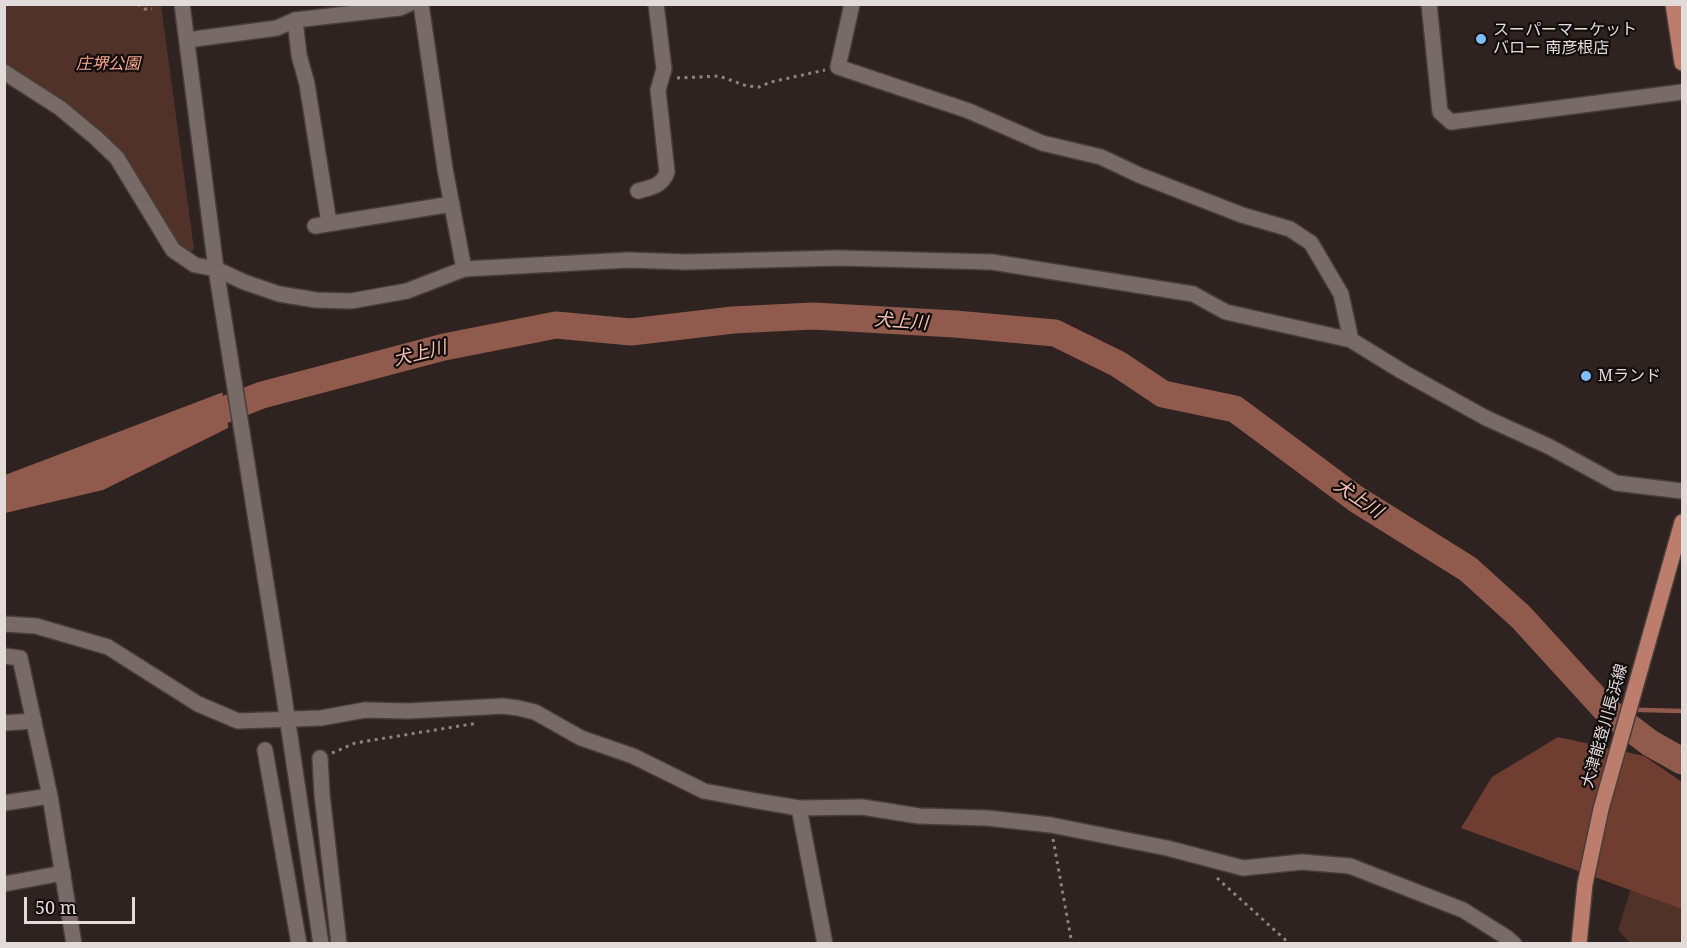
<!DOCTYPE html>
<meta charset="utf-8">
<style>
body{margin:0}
#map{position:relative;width:1687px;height:948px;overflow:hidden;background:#2e2320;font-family:"Noto Serif",serif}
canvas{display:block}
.frame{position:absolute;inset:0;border:6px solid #e3dbd9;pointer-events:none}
.scale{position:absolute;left:24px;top:897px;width:111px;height:27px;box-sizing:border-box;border:3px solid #e3dbd9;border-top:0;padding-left:8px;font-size:18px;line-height:21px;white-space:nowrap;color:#e3dbd9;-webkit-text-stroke:4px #120d0c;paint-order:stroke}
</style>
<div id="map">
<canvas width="1687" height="948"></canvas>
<div class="frame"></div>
<div class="scale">50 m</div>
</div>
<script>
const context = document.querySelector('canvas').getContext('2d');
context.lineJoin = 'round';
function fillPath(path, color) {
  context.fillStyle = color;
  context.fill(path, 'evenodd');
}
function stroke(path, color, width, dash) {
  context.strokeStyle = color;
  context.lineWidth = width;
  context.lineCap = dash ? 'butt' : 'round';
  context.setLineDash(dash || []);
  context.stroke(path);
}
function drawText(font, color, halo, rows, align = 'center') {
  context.font = font + ' "Noto Serif","Noto Sans JP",serif';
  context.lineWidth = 4.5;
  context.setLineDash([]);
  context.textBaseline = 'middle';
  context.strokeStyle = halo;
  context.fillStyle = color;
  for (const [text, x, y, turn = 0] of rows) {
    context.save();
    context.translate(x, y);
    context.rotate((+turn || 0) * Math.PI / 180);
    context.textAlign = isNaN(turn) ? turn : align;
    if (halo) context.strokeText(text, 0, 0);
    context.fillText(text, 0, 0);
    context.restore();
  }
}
fillPath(new Path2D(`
 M4,5H161L194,249L179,264L166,256L119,153L5,67Z
 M1648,834L1682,851V943H1630L1618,930Z`), '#503229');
fillPath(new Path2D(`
 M1558,737L1644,756L1682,782V909L1461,828L1492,777Z`), '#703e30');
fillPath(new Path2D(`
 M226,391L232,426L103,490L5,513V475Z`), '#905b4c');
fillPath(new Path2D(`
 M226,388L228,389L234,428L229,431L222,390Z`), '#2e2320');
stroke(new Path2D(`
 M1605,709L1682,711`), '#905b4c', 4.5);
stroke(new Path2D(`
 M211,415L262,395L444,347L556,325L631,332L733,320L813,316L955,324L1055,333L1118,364L1163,394L1235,409L1356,499L1468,569L1521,617L1605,709L1650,743L1682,761`), '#905b4c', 27);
const minor = new Path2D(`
 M182,4L216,269L282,683L321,944
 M421,4L445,169L464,269
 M852,4L838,67L969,111L1042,143L1101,157L1139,175L1242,215L1290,229L1311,243L1341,294L1351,340
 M1429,4L1440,112L1451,122L1682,92
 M295,20L299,55L307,84L329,223
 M187,40L277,28L295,20L400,8L409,4
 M4,72L60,108L95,137L117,158L173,250L195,265L216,269L244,282L279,294L316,300L351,301L407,291L464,269L629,260L686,262L839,258L992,262L1193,294L1226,312L1351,340L1403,372L1486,418L1548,446L1616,483L1682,491
 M638,191C652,187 662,186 667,172L658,90L664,69L656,4
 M315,226L452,204
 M4,624L36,626L108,647L198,704L238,721L321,718L365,710L408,711L503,706L518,708L535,712L581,738L633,756L704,791L757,801L799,808L862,807L919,816L987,818L1051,825L1167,848L1243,868L1302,862L1350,866L1463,910L1506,937L1514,944
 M4,656L20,658L50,796L74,944
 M4,723L34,721
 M265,750L299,944
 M320,758L322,794L339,944
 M4,803L50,796
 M799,808L825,944
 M4,884L63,873`);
const major = new Path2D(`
 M1673,4L1682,63
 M1579,944L1585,884L1601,809L1682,522`);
stroke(minor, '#473e3b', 18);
stroke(major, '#473e3b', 18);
stroke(new Path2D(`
 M138,4L145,9H152
 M4,5L5,4
 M677,78L719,76L747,86L759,87L771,82L825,70
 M332,753L355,743L478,723
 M1053,839L1072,944
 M1217,878L1290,944`), '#8c8280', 3, [3, 4.5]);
stroke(minor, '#786b67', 15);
stroke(major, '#bc7d6c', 15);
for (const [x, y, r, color] of [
 [1481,39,6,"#7bbef9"],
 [1586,376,6,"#7bbef9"]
]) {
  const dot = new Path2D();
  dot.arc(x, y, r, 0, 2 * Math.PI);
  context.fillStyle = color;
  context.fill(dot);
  stroke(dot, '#120d0c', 2);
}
drawText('16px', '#e3dbd9', '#120d0c', [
 ["スーパーマーケット",1493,30],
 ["バロー 南彦根店",1493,48],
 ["Mランド",1598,376]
], 'left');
drawText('italic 16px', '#fba891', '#120d0c', [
 ["庄堺公園",108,64]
]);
drawText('16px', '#e3dbd9', '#120d0c', [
 ["大津能登川長浜線",1605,726,-74]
]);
drawText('italic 18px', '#f6c2b4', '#120d0c', [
 ["犬上川",901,322,4],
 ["犬上川",420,354,-14],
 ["犬上川",1358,499,34]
]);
</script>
